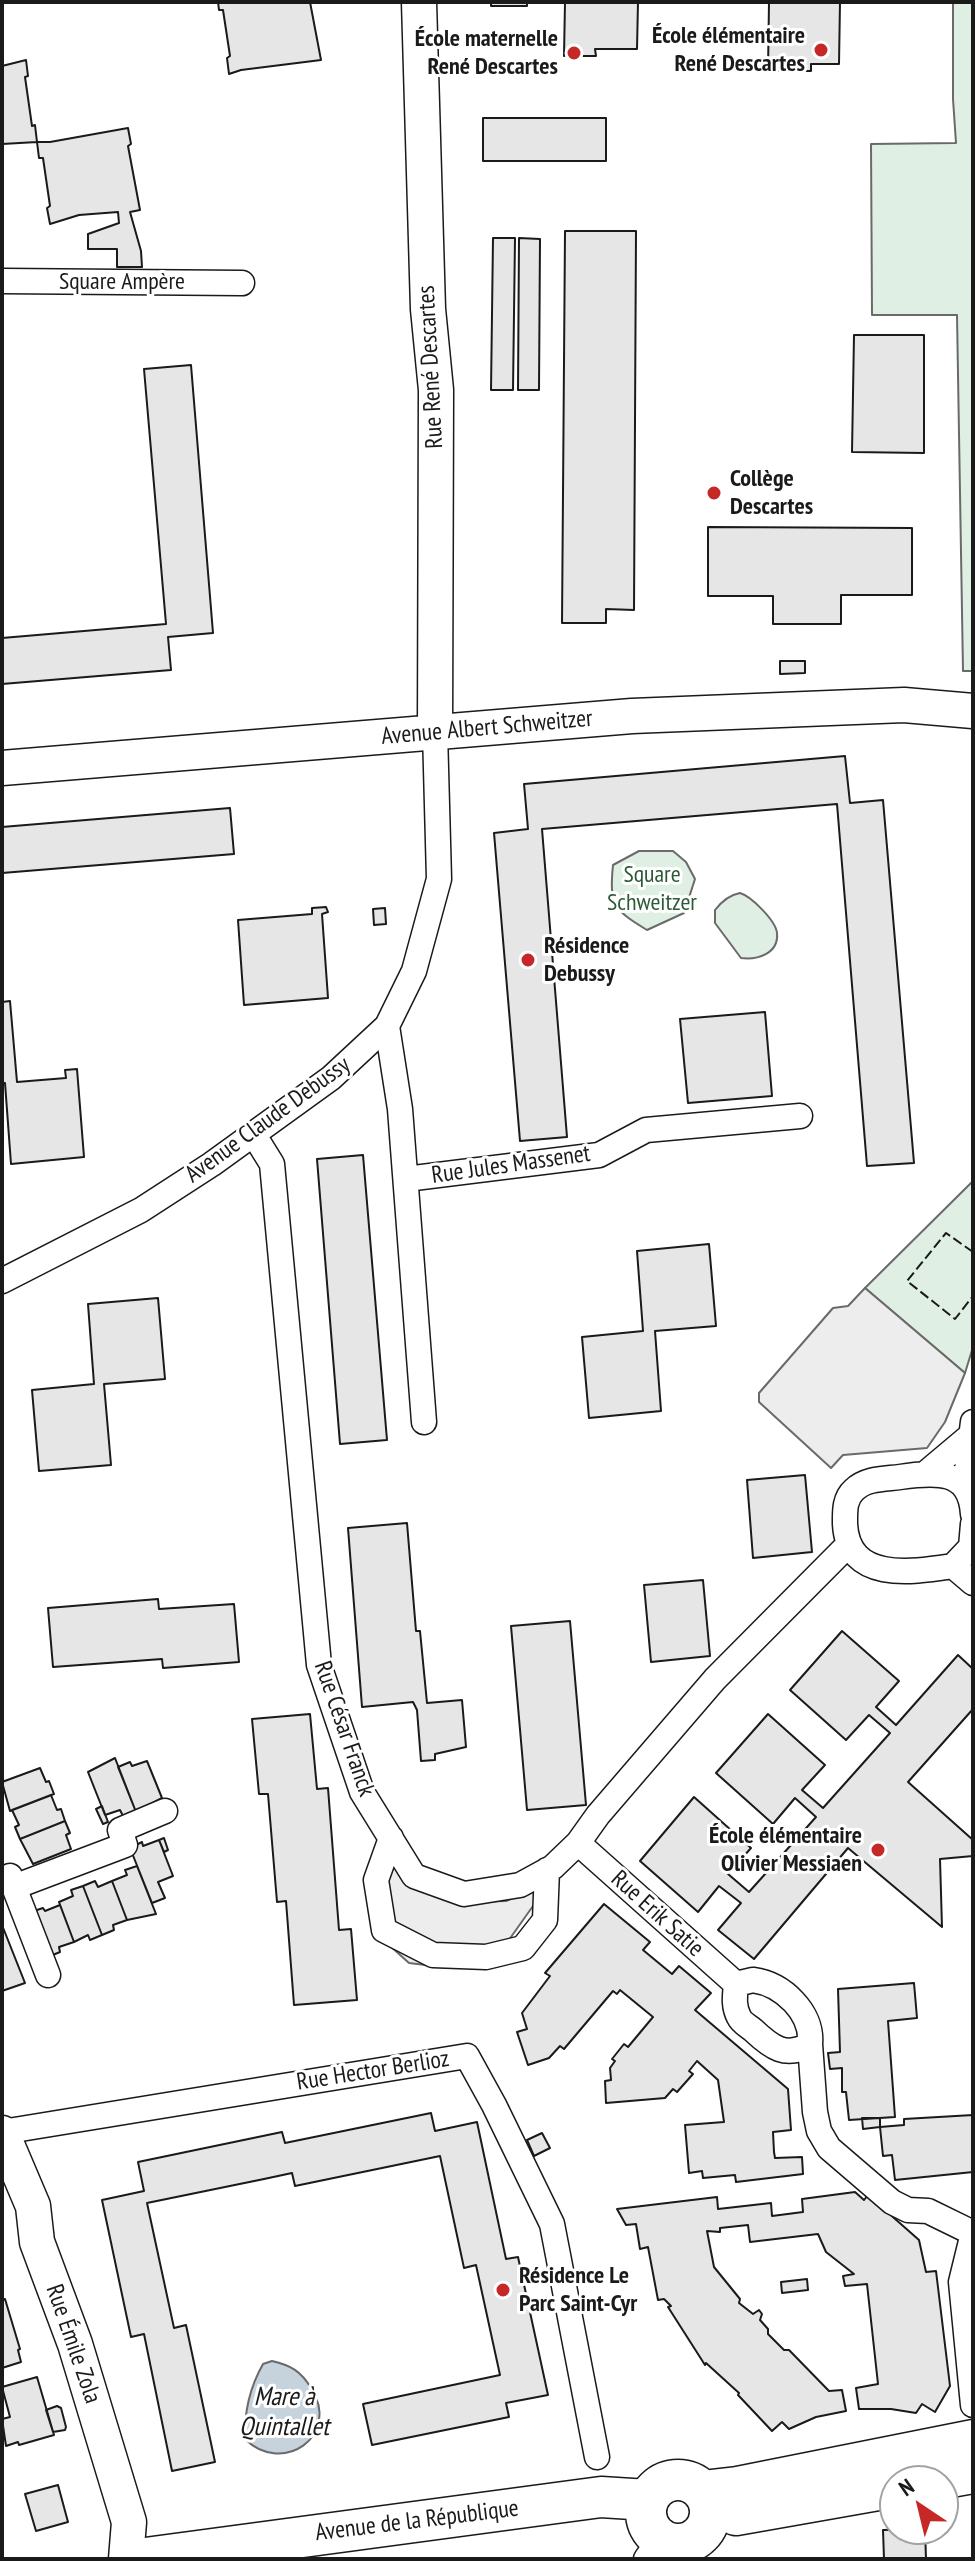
<!DOCTYPE html>
<meta charset="utf-8">
<style>
body{margin:0}
#map{position:relative;width:975px;height:2561px;overflow:hidden;background:#fff;font-family:"PT Sans Narrow",sans-serif}
canvas{display:block}
.frame{position:absolute;inset:0;border:4px solid #1a1a1a;pointer-events:none}
.north{position:absolute;left:879px;top:2465px;width:80px;height:80px;box-sizing:border-box;background:#fff;border:2px solid #a3a3a3;border-radius:50%;rotate:325deg;font-size:22px;font-weight:700;line-height:32px;text-align:center;color:#1a1a1a}
.north::after{content:'';display:block;margin:auto;width:28px;height:36px;background:#c62828;clip-path:polygon(50% 0,100% 100%,50% 72%,0 100%)}
</style>
<div id="map">
<canvas width="975" height="2561"></canvas>
<div class="frame"></div>
<div class="north">N</div>
</div>
<script>
const context = document.querySelector('canvas').getContext('2d');
context.lineJoin = 'round';
function fillPath(path, color) {
  context.fillStyle = color;
  context.fill(path, 'evenodd');
}
function stroke(path, color, width, dash) {
  context.strokeStyle = color;
  context.lineWidth = width;
  context.lineCap = dash ? 'butt' : 'round';
  context.setLineDash(dash || []);
  context.stroke(path);
}
function drawText(font, color, halo, rows, align = 'center') {
  context.font = font + ' "PT Sans Narrow",sans-serif';
  context.lineWidth = 6;
  context.setLineDash([]);
  context.textBaseline = 'middle';
  context.strokeStyle = halo;
  context.fillStyle = color;
  for (const [text, x, y, turn = 0] of rows) {
    context.save();
    context.translate(x, y);
    context.rotate((+turn || 0) * Math.PI / 180);
    context.textAlign = isNaN(turn) ? turn : align;
    if (halo) context.strokeText(text, 0, 0);
    context.fillText(text, 0, 0);
    context.restore();
  }
}
const green = new Path2D(`
 M953,2H973V671H963L957,315H872L871,144L956,143L953,99Z
 M639,851H673L686,862L695,879L684,913L647,930C614,910 609,905 613,865Z
 M740,893C751,896 776,921 777,933C779,954 757,960 741,958L715,923V910C722,901 729,895 740,893Z
 M973,1181V1347L965,1373L865,1288Z`);
fillPath(green, '#e0efe3');
stroke(green, '#6a6a6a', 2);
const parking = new Path2D(`
 M865,1288L965,1373L945,1422L927,1448L843,1455L831,1468L759,1402V1393L833,1308L848,1306Z
 M393,1865L412,1885L462,1902L506,1901L550,1882L489,1968H450L409,1963L389,1945L369,1887Z`);
fillPath(parking, '#ededed');
stroke(parking, '#6a6a6a', 2);
const water = new Path2D(`
 M272,2361C290,2365 301,2371 311,2388C342,2436 282,2476 245,2439C244,2412 250,2387 263,2364Z`);
fillPath(water, '#c6d2dc');
stroke(water, '#6a6a6a', 2);
const building = new Path2D(`
 M218,2H310L321,60L241,70L229,74L227,58L230,56L223,10H219Z
 M491,2H527V6H491Z
 M565,2H638L637,49H595L596,56H564Z
 M769,2H840L839,64H811V71H768Z
 M26,60L28,76L25,77L32,126L35,125L37,142L2,144V66Z
 M483,118H606V161H483Z
 M128,128L131,144L128,146L140,210L130,212L141,251L142,267H117V249H88V234L119,223L118,212L79,215L50,224L47,208L50,206L43,158H39L37,142H50Z
 M565,231H636L634,610L606,609V623H562Z
 M493,238H515L513,390H491Z
 M519,238L540,239L539,390H518Z
 M854,335H924V453L852,452Z
 M191,365L213,633L168,637L171,670L2,684V638L166,624L144,369Z
 M708,527L912,528V595H841V624H773V596H708Z
 M780,661H805V673L780,674Z
 M845,756L850,803L883,800L914,1163L867,1166L837,804L542,829L567,1137L520,1141L494,833L528,829L524,784Z
 M230,808L234,854L2,873V827Z
 M326,907L328,912L322,914L328,998L244,1005L238,920L312,914V908Z
 M385,908L386,924L374,925L373,909Z
 M10,1001L17,1082L66,1078L65,1070L77,1069L84,1157L11,1164L5,1083H2V1002Z
 M765,1012L772,1096L688,1103L680,1019Z
 M363,1155L387,1440L340,1444L317,1159Z
 M709,1244L716,1326L655,1331L661,1411L589,1418L582,1337L643,1331L637,1251Z
 M158,1298L165,1379L104,1384L111,1465L39,1471L32,1390L94,1384L88,1304Z
 M805,1475L812,1552L753,1558L747,1480Z
 M407,1523L416,1631H420L427,1703L462,1700L466,1747L435,1754V1760L421,1761L417,1710L413,1702L362,1707L348,1528Z
 M703,1580L710,1656L651,1662L644,1585Z
 M158,1599L159,1609L234,1604L239,1662L163,1668L162,1659L53,1667L48,1608Z
 M570,1621L586,1805L527,1810L511,1626Z
 M842,1631L899,1681L876,1707L896,1725L958,1655L973,1669V1709L908,1782L973,1840V1856L940,1859L942,1927L848,1848L754,1959L718,1930L741,1903L719,1886L698,1912L640,1861L694,1797L751,1848L728,1874L749,1892L816,1817L795,1798L773,1824L716,1773L768,1714L825,1765L802,1790L823,1808L890,1733L869,1715L846,1740L790,1690Z
 M310,1714L317,1789L328,1788L339,1930L351,1929L357,2000L294,2005L286,1901L277,1902L268,1794H259L252,1719Z
 M115,1758L136,1812L123,1816L120,1810L105,1815L88,1772Z
 M147,1761L162,1798L136,1812L118,1767L130,1762L132,1766Z
 M40,1768L46,1782L49,1781L54,1794L10,1811L2,1782Z
 M51,1795L57,1810L61,1809L65,1821L20,1839L15,1827L19,1825L12,1810Z
 M102,1806L108,1822L103,1824L96,1809Z
 M65,1821L70,1833L66,1835L71,1849L33,1864L20,1839Z
 M164,1838L168,1850L164,1852L159,1840Z
 M159,1840L173,1876L158,1882L165,1898L152,1903L130,1848L142,1842L143,1846Z
 M137,1866L156,1914L127,1920L112,1881L127,1875L125,1870Z
 M95,1881L98,1887L112,1881L127,1920L113,1925L114,1930L102,1935L83,1886Z
 M83,1886L102,1935L90,1940L88,1935L74,1942L59,1902L73,1896L71,1890Z
 M604,1904L650,1942L643,1950L672,1974L679,1966L711,1993L695,2010L788,2089L791,2130L773,2132L774,2152L775,2158L802,2157L803,2174L736,2182L735,2175L703,2178L702,2171L689,2173L685,2125L724,2122L718,2080L697,2061L689,2071L693,2074L677,2092L673,2089L665,2098L606,2103L605,2081L611,2080L610,2068L615,2061L612,2059L624,2044L628,2047L653,2017L620,1990L617,1994L613,1991L564,2049L560,2046L549,2058L528,2065L517,2032L527,2029L522,2013L550,1976L545,1973Z
 M60,1905L74,1942L59,1947L60,1952L48,1957L31,1912L43,1908L45,1911Z
 M2,1925L25,1983L2,1991Z
 M914,1983L917,2018L888,2021L895,2117L849,2120L846,2092H842V2068L830,2069L828,2053L840,2052L838,1989Z
 M431,2113L435,2131L477,2122L506,2259L518,2257L548,2395L506,2403L509,2417L372,2445L363,2404L500,2375L476,2265L464,2268L440,2156L295,2186L292,2173L264,2179L147,2203L174,2328L186,2325L215,2462L172,2471L144,2334L131,2337L102,2200L144,2191L138,2162L282,2132L285,2143Z
 M973,2115V2172L895,2180L892,2155L883,2156L880,2127L904,2125V2119Z
 M862,2118H880V2127L863,2129Z
 M542,2133L550,2148L534,2156L527,2140Z
 M855,2192L864,2200L868,2195L919,2240L926,2272L936,2271L950,2386L935,2412L922,2404L916,2413L891,2409H859L856,2388L878,2384L867,2284L845,2286L843,2276L854,2274L826,2252L818,2234L750,2242L748,2225L720,2228V2232L707,2231L714,2267L740,2299L739,2303L753,2314L759,2310L762,2314L760,2320L768,2329V2334L784,2350H789L829,2391L842,2390L846,2411L816,2417L789,2429L782,2422L772,2431L738,2395L739,2393L706,2363L705,2365L668,2307L671,2306L664,2299L658,2300L648,2247L640,2249L636,2224L626,2225L617,2209L717,2197L718,2209L771,2203L772,2216L803,2212L802,2199Z
 M807,2279L808,2290L782,2293L781,2282Z
 M5,2299L20,2349L18,2350L21,2362L2,2368V2300Z
 M37,2377L54,2435L19,2445L18,2442L6,2446L2,2419L10,2417L2,2387Z
 M57,2406L61,2408L66,2427L65,2430L53,2432L46,2410Z
 M58,2485L68,2522L36,2531L25,2494Z
 M925,2529L926,2559H884L883,2530Z`);
fillPath(building, '#e6e6e6');
stroke(building, '#1a1a1a', 2);
const street = new Path2D(`
 M2,281L242,283
 M387,1026L400,1109L424,1422
 M254,1135L272,1164L319,1665L362,1792L414,1876L464,1894L520,1885L553,1867L578,1843L598,1815L715,1679L849,1544
 M406,1179L599,1155L646,1130L800,1116
 M2,1281L141,1210L212,1164L331,1078L387,1026L414,971L439,879L435,732
 M926,1473L970,1436
 M965,1486L973,1422
 M973,1514C970,1469 936,1472 900,1477C885,1479 866,1478 854,1490C844,1499 845,1512 845,1524C848,1583 913,1572 953,1566L971,1547L973,1524
 M953,1566L973,1583
 M391,1838L376,1880L384,1930L433,1955L486,1957L523,1948L545,1920L547,1870
 M578,1843L736,1984
 M10,1876L14,1887L125,1845L120,1830L165,1811
 M14,1887L48,1975
 M753,1980C783,1984 813,2013 810,2044C786,2059 771,2047 753,2030C748,2026 741,2022 739,2017C733,2006 735,1995 736,1984Z
 M810,2044L815,2112L819,2131L829,2148L892,2202L908,2210L928,2211L973,2233
 M2,2132L467,2056L494,2105L552,2224L597,2457
 M973,2233L961,2282L973,2405
 M646,2559L660,2539`);
const secondary = new Path2D(`
 M419,2L428,309L436,390L435,732
 M2,768L632,716L904,705L973,711
 M2,2133L33,2206L37,2242L75,2344L129,2522L126,2559`);
const primary = new Path2D(`
 M646 2512a32 32 0 1 1 64 0a32 32 0 1 1-64 0Z
 M928,2481L973,2473
 M702,2491L737,2487L973,2440
 M736,2515L895,2487
 M138,2559L601,2497L648,2500`);
stroke(street, '#1a1a1a', 27);
stroke(secondary, '#1a1a1a', 37);
stroke(primary, '#1a1a1a', 43);
stroke(street, '#fff', 24);
stroke(secondary, '#fff', 34);
stroke(primary, '#fff', 40);
stroke(new Path2D(`
 M973,1252L946,1233L907,1281L955,1319L973,1296`), '#1a1a1a', 2, [10, 4]);
for (const [x, y, r, color] of [
 [821,50,8,"#c62828"],
 [574,53,8,"#c62828"],
 [714,493,8,"#c62828"],
 [528,960,8,"#c62828"],
 [878,1850,8,"#c62828"],
 [503,2290,8,"#c62828"]
]) {
  const dot = new Path2D();
  dot.arc(x, y, r, 0, 2 * Math.PI);
  context.fillStyle = color;
  context.fill(dot);
  stroke(dot, '#fff', 3);
}
drawText('bold 24px', '#1a1a1a', '#fff', [
 ["École élémentaire",805,36],
 ["René Descartes",805,64],
 ["École maternelle",558,39],
 ["René Descartes",558,67],
 ["Collège",730,479,"left"],
 ["Descartes",730,507,"left"],
 ["Résidence",544,946,"left"],
 ["Debussy",544,974,"left"],
 ["École élémentaire",862,1836],
 ["Olivier Messiaen",862,1864],
 ["Résidence Le",519,2276,"left"],
 ["Parc Saint-Cyr",519,2304,"left"]
], 'right');
drawText('24px', '#1a1a1a', '#fff', [
 ["Square Ampère",122,282],
 ["Rue René Descartes",431,367,-93],
 ["Avenue Albert Schweitzer",487,728,-5],
 ["Avenue Claude Debussy",268,1120,-36],
 ["Rue Jules Massenet",511,1165,-8],
 ["Rue César Franck",344,1729,71],
 ["Rue Erik Satie",657,1914,42],
 ["Rue Hector Berlioz",373,2071,-9],
 ["Rue Émile Zola",73,2344,71],
 ["Avenue de la République",417,2521,-7]
]);
drawText('24px', '#2b5a34', '#fff', [
 ["Square",652,875],
 ["Schweitzer",652,903]
]);
drawText('italic 26px', '#1a1a1a', '#fff', [
 ["Mare à",284,2398],
 ["Quintallet",284,2428]
]);
</script>
